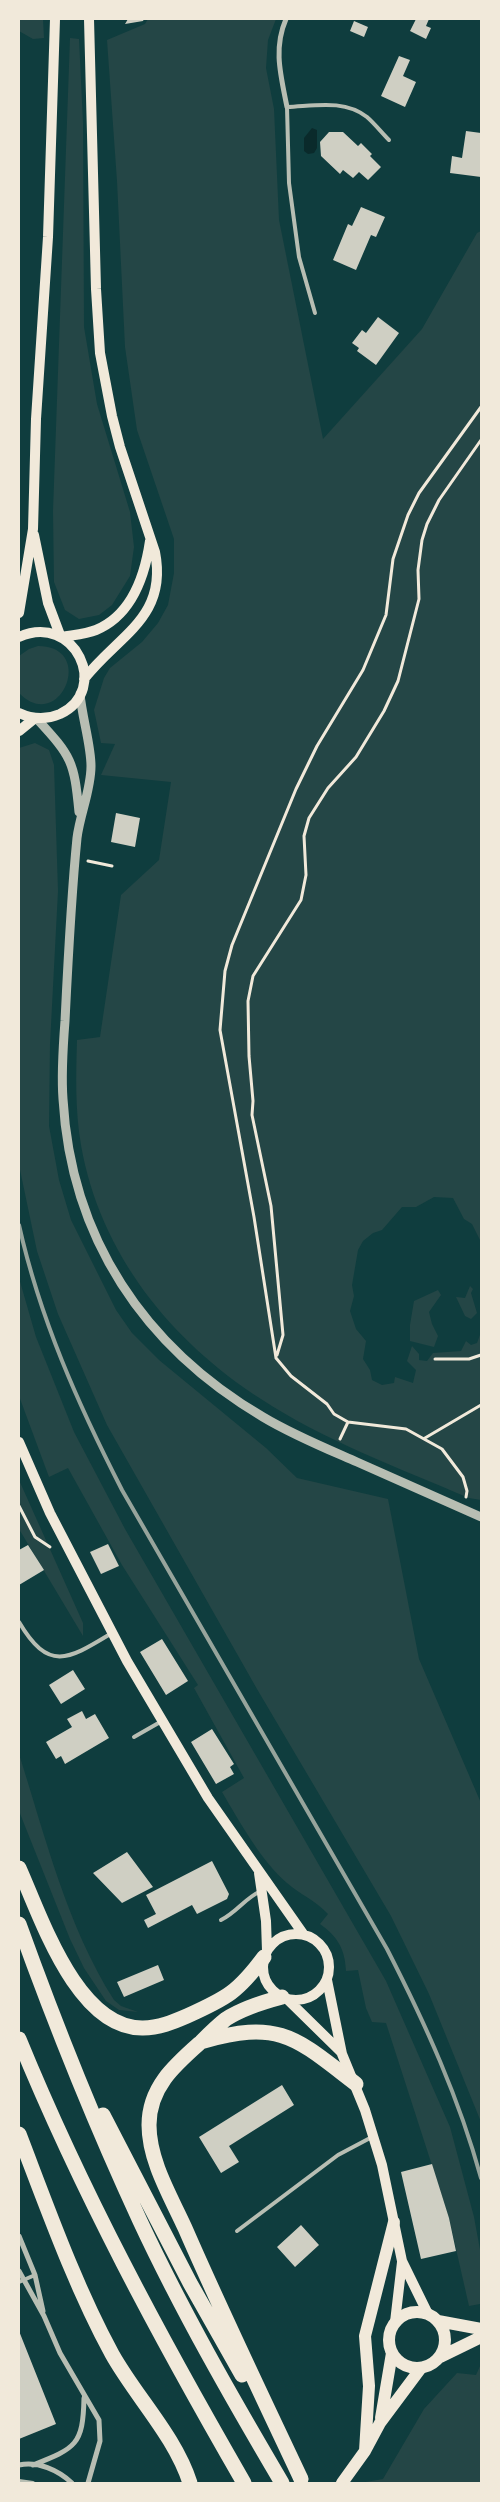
<!DOCTYPE html>
<style>
body{margin:0}
#map{position:relative;width:500px;height:2502px;overflow:hidden;background:#0f3d3e;font-family:Karla,sans-serif}
canvas{display:block}
.frame{position:absolute;inset:0;border:20px solid #f1e9da;pointer-events:none}
</style>
<div id="map">
<canvas width="500" height="2502"></canvas>
<div class="frame"></div>
</div>
<script>
const context = document.querySelector('canvas').getContext('2d');
context.lineJoin = 'round';
function fillPath(path, color) {
  context.fillStyle = color;
  context.fill(path, 'evenodd');
}
function stroke(path, color, width, dash) {
  context.strokeStyle = color;
  context.lineWidth = width;
  context.lineCap = dash ? 'butt' : 'round';
  context.setLineDash(dash || []);
  context.stroke(path);
}
fillPath(new Path2D(`
 M19,19H43L44,38L33,39L19,31Z
 M148,19H276L268,40L266,68L274,109L279,220L323,439L422,329L477,233L481,231V1242L472,1224L464,1219L453,1198L434,1197L416,1207H402L382,1230L373,1233L363,1241L358,1250L352,1285L354,1296L350,1311L356,1329L366,1341L363,1359L370,1370L372,1380L382,1385L394,1383L395,1377L413,1383L416,1370L407,1361L412,1346L419,1354V1360L427,1361L433,1353L461,1351L466,1341L471,1345L477,1343L481,1332V1500L469,1498C399,1468 325,1441 261,1399C171,1341 100,1254 81,1145C75,1110 76,1075 77,1040L100,1037L121,895L159,860L171,782L101,775L115,744L101,743L94,710L104,678L110,668L142,642L158,623L168,605L174,573V539L137,430L125,347L117,181L107,40L145,24Z
 M70,38L79,39L83,123L84,327L97,404L130,512L134,547L130,576L112,605L99,615L79,619L65,610L54,582L53,511Z
 M38,646C97,646 60,735 19,693V656L29,649Z
 M35,743L49,750L54,765L58,891L50,1044L49,1126L59,1180L71,1220L116,1310L132,1333L159,1360L266,1448L297,1478L388,1499L419,1659L481,1803V2122L429,1994L391,1916L257,1689L107,1425L58,1314L37,1251L19,1165V748Z
 M19,1278L36,1337L74,1432L125,1529L386,1981L450,2127L474,2217L481,2255V2311L480,2304L469,2306L449,2218L386,2023L372,2022L366,2008L358,1970L346,1971C345,1949 338,1937 320,1924L328,1914C315,1900 301,1895 287,1883C262,1862 239,1821 222,1792L244,1778L194,1688L198,1685L122,1565L68,1468L49,1477L19,1396Z
 M470,1286L473,1289L471,1293L477,1313L471,1319L465,1316L456,1297L465,1298Z
 M438,1290L441,1295L429,1312L432,1324L438,1336L434,1347L410,1341V1325L414,1301Z
 M19,1480L83,1623V1636L19,1529Z
 M19,1754C45,1836 67,1926 114,2000L121,2006L138,2012L119,2010L106,2001L84,1968L70,1939L19,1811Z
 M481,2364V2483H360L383,2479L424,2409L457,2373L476,2375Z`), '#244646');
fillPath(new Path2D(`
 M312,128L317,130V148L314,153L308,154L304,151V138Z`), '#0a2a2b');
fillPath(new Path2D(`
 M128,19H144L143,21L125,24Z
 M416,19H429L426,26L431,28L426,39L410,31Z
 M354,21L368,27L364,37L350,31Z
 M399,56L410,60L403,76L416,82L405,107L381,96Z
 M466,131L481,133V177L450,173L452,156L462,158Z
 M329,132H343L358,146L361,143L372,154L370,156L381,167L368,180L359,172L353,178L343,170L340,174L321,156L320,142Z
 M361,207L385,217L376,237L371,235L356,270L333,260L348,224L352,226Z
 M378,317L399,333L376,365L357,351L359,348L352,343L362,330L366,333Z
 M116,813L140,818L135,847L111,842Z
 M108,1544L119,1566L101,1574L90,1552Z
 M28,1545L44,1570L19,1585V1550Z
 M162,1639L188,1681L166,1695L140,1652Z
 M73,1670L85,1689L61,1704L49,1685Z
 M82,1711L86,1719L95,1714L109,1738L65,1764L61,1756L56,1759L46,1742L72,1727L67,1719Z
 M212,1729L234,1764L230,1767L234,1774L216,1784L191,1742Z
 M127,1852L153,1887L122,1903L93,1873Z
 M212,1861L229,1894L227,1899L197,1914L192,1905L148,1928L144,1920L156,1914L146,1895Z
 M158,1965L164,1980L124,1997L117,1982Z
 M282,2085L294,2105L229,2146L239,2162L221,2173L199,2137Z
 M432,2164L449,2218L456,2251L421,2259L401,2172Z
 M301,2225L319,2245L295,2267L277,2247Z
 M19,2331L56,2424L19,2439Z`), '#cfcfc3');
stroke(new Path2D(`
 M88,861L112,866
 M277,1355L283,1335L271,1206L252,1115L253,1101L249,1056L248,1001L253,976L301,900L306,875L304,836L309,818L328,788L356,757L384,711L398,681L419,599L418,570L422,540L427,524L439,500L481,440
 M435,1359H469L481,1355
 M425,1438L481,1405
 M340,1439L348,1422
 M466,1497L467,1491L463,1477L442,1449L406,1429L348,1422L334,1414L327,1404L291,1376L276,1358L254,1217L220,1030L225,971L232,945L296,789L317,746L363,670L386,615L393,559L408,515L419,493L481,407
 M19,1506L35,1537L50,1547`), '#f1e9da', 3);
stroke(new Path2D(`
 M315,313L299,257L289,183L287,107C314,106 344,99 367,117C375,124 382,133 389,140
 M19,1622C49,1673 69,1659 112,1633
 M134,1737L162,1721
 M221,1920C237,1912 245,1898 261,1891
 M237,2231L338,2155L372,2137
 M19,2282L35,2275
 M19,2481L33,2483`), '#b8beb3', 4);
stroke(new Path2D(`
 M286,19C273,49 281,76 287,107
 M19,2236L35,2275L43,2311
 M19,2271L44,2316L60,2353L99,2420L100,2441L88,2483
 M19,2465C38,2461 58,2470 72,2483
 M33,2465C76,2448 83,2445 84,2398`), '#b8beb3', 5);
stroke(new Path2D(`
 M80,694C82,717 91,745 91,766C91,790 80,814 77,838C71,898 68,960 65,1021C63,1047 61,1073 63,1099C71,1238 144,1347 263,1417C293,1435 325,1448 357,1462C398,1480 440,1499 481,1517
 M37,719C72,757 74,761 79,812`), '#b8beb3', 9);
stroke(new Path2D(`
 M34,535L48,603L60,635
 M19,613L33,529L36,419L48,237L55,19
 M19,637C75,612 111,690 60,714C46,720 32,719 19,713
 M62,637C73,635 86,634 96,630C132,615 145,575 150,541
 M84,679C118,635 168,618 155,552L120,447L112,416L100,353L96,289L89,19
 M19,731L35,718
 M19,1442L50,1513L127,1661L208,1798L304,1935
 M259,1873L266,1921L267,1951
 M263 1967a33 33 0 1 1 66 0a33 33 0 1 1-66 0Z
 M327,1980L342,2054L365,2110L382,2165L402,2261L428,2314
 M287,1999L341,2052
 M395,2322L402,2262`), '#f1e9da', 10);
stroke(new Path2D(`
 M389 2340a28 28 0 1 1 56 0a28 28 0 1 1-56 0Z
 M438,2321L481,2329
 M440,2357L481,2337
 M381,2418L392,2353
 M365,2451L369,2386L365,2336L394,2222
 M342,2483L365,2451L380,2423L421,2368`), '#f1e9da', 12);
stroke(new Path2D(`
 M19,1868C41,1917 77,2029 143,2028C159,2028 173,2022 187,2016C227,1998 238,1992 264,1957
 M19,1924C55,2024 95,2124 140,2221C182,2311 232,2398 282,2483
 M282,1997C263,2002 243,2008 226,2019C217,2026 209,2034 201,2042C175,2065 149,2087 149,2125C149,2161 171,2197 185,2228C222,2313 262,2396 301,2479
 M19,2039C82,2193 161,2339 244,2483
 M204,2041C281,2019 297,2039 356,2084
 M103,2115L190,2283L242,2375
 M19,2134C47,2207 75,2286 112,2354C136,2397 175,2436 190,2483`), '#f1e9da', 15);
stroke(new Path2D(`
 M19,1225C40,1319 78,1404 122,1490L387,1949C425,2023 459,2098 481,2178`), '#97a49c', 4);
</script>
